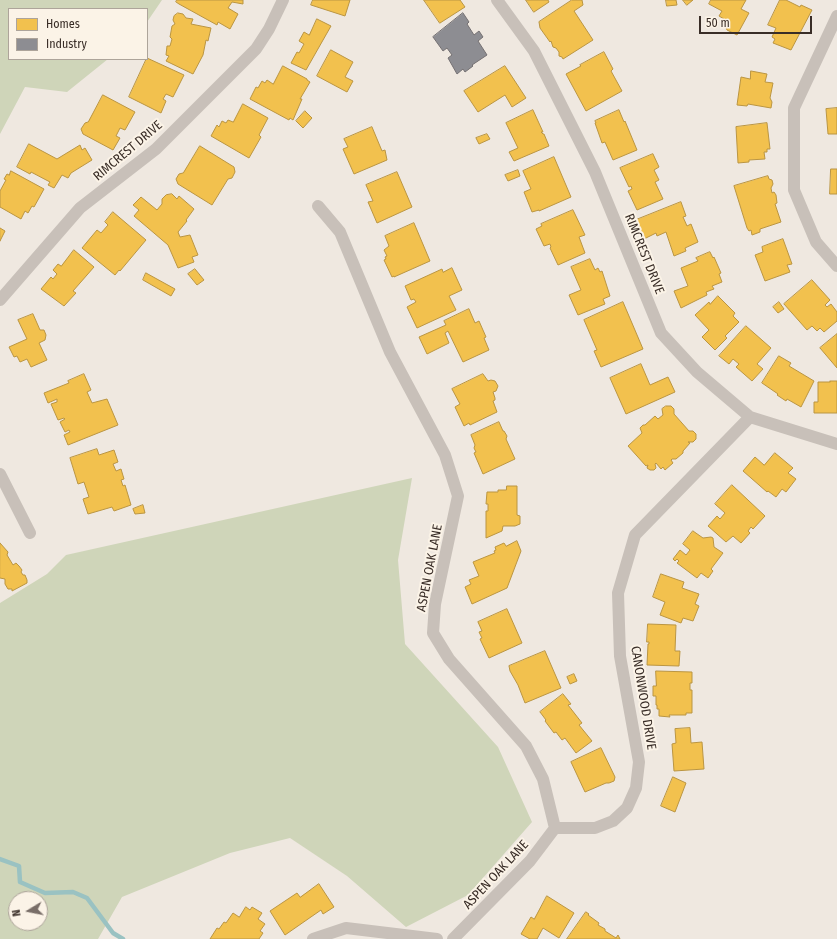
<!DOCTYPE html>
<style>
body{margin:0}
#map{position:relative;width:837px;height:939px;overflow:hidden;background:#efe8e0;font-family:"Fira Sans Condensed",sans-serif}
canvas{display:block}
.legend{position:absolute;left:8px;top:8px;width:140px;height:52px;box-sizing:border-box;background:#fbf3e7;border:1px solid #ada49a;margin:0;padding:5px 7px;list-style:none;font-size:12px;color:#392d27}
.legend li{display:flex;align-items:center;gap:8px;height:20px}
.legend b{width:20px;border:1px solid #ada49a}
.north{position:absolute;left:8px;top:891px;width:40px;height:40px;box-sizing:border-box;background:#fbf3e7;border:1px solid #ada49a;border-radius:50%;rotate:260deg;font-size:11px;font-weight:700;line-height:16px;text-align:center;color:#392d27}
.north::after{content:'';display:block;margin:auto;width:14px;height:18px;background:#796e68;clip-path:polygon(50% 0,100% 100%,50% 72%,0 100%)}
.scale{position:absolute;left:699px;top:16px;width:113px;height:18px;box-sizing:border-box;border:2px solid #392d27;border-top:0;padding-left:5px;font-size:12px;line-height:14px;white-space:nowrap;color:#392d27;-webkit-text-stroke:3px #fbf3e7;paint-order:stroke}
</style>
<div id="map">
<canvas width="837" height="939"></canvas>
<ul class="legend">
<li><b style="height:11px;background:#f2c14e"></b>Homes</li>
<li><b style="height:11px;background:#8d8d92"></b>Industry</li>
</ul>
<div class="north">N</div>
<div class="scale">50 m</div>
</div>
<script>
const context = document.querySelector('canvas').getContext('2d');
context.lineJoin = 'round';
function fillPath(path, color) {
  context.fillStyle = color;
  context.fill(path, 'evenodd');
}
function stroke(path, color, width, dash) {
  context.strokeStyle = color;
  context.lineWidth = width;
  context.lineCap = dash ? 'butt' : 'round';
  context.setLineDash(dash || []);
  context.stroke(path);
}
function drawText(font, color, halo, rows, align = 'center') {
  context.font = font + ' "Fira Sans Condensed",sans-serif';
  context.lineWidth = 4;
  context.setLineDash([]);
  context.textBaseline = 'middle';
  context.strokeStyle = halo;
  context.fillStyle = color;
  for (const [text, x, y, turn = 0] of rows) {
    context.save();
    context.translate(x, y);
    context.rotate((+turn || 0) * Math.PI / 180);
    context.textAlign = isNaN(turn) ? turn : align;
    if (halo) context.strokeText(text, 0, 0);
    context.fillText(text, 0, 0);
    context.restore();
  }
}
fillPath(new Path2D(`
 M0,0H162L147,22V9H9V59H108L67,92L25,87L0,134Z
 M412,478L398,560L405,644L498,747L532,822L468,895L406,927L347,876L290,838L230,853L122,897L98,939H0V603L47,574L66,555ZM16,899H40V923H16Z`), '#cfd5b9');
const homes = new Path2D(`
 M177,0H243V4L232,2L228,8L238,14L230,29L218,22L217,25L179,4L176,2Z
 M313,0H350L345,16L311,5Z
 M424,0H460L465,7L440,23Z
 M526,0H548L549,2L534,12Z
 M572,0H582L583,5L574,11L593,40L563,59L562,57L559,56V52L556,48L553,47L551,41L550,42L540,28L539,22Z
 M666,0H676L677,5L667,6Z
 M683,0H693L687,5Z
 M711,0H746L741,9L749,13L737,35L727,30L725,25L724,19L719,16L722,11L709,4Z
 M780,0H786L800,7L801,5L812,10L791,50L773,43L775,39L772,37L776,28L768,25Z
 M178,13L183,14L186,18L193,19L191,24L211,28L208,41L206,40L203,55L193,74L166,61L169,56L166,55L167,46H170L172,39L170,37L172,26L175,24L173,20L174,16Z
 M317,19L331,26L306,70L291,63L297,52L299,53L304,44L299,41L304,32L309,35Z
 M331,50L353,62L345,77L353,81L347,92L317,76Z
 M604,52L613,69L611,71L622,91L586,111L566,74L581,66L580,65Z
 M147,58L184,75L173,97L166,94L163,99L166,101L161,113L129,97Z
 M283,66L307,79V80L310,82L300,99H302L293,120L290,118L289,120L250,99L256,87L258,88L262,81L265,83L267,80L273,84Z
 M505,66L526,98L512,107L505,95L478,112L464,91Z
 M751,71L767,74L765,82L773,83L770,98L772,102L771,108L748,104L747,106L737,105L741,77L750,79Z
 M103,95L135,112L125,130L120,128L116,136L120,138L113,150L83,134L81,129L85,123L88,122Z
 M243,104L268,118L259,135L261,137L249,158L211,136L217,125L219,127L222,121L226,123L228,120L233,122Z
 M837,108V134H828L826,109Z
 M533,110L543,132H541L543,134H544L549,146L514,161L509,152L518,148L506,123Z
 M619,110L624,122L625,121L637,150L613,160L605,142L602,143L595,123H596L595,121Z
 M305,111L312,118L303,128L296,121Z
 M767,123L770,149H767V152H764L765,159L749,160V162L738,163L736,127Z
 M372,127L382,151L385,150L387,160L354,174L343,149L348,147L344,139Z
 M487,134L490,139L479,144L476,138Z
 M29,144L57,159L80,145L82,150L85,148L92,160L71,173L68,178L62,175L54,188L48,185L50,182L31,172L30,174L17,167Z
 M200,146L234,167L235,172L232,178L228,179L212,205L178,184L176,179L179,174L183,173Z
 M653,154L659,167L654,170L659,180L655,182L663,199L637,210L628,191L632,189L631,186L629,187L620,168Z
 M554,157L571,197L539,211V210L532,212L524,192L531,189L523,171Z
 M831,169H837V194H830Z
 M518,170L520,176L508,181L505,175Z
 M11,171L44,189L34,207L32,206L28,213L25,211L21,219L0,207V191L6,180L4,179L7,174L9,175Z
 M397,172L412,207L377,223L368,202L373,201L366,185Z
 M768,176L769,179L772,180L773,184L771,188L772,193L774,192L776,195L777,203L775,204L781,222L760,229V232L752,235L751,230L749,231L747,228L734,186Z
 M172,194L177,199L179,196L194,209L186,220L187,221L178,232L180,237L190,235L198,255L192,257L194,262L178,268L168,245L134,216L139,210L133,205L141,197L157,210L162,204V199L166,195Z
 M681,202L686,216L683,217L687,226L691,224L698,242L685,248L686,251L674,256L666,232L657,236L656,233L644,239L636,220Z
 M573,210L585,235L579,237L585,253L558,265L550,248L551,247L550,244L544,246L536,229L542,226L541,224Z
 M113,212L146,240L120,271L119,270L115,275L82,248L97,230L101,233L108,225L105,222Z
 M414,223L430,261L394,277V276L392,277L384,260L386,259L385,257L387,256L384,250L389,246L385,236Z
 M0,228L5,231L0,241Z
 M783,239L792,264L787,265L790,272L765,281L755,255L763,252L762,247Z
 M74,250L94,267L73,291L76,293L64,306L41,289L51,277L53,279L57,274L53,270L58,264L61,266Z
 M710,252L713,258L714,257L721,273L719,274L722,282L712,286L714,289L706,292L707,295L681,308L674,291L688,286L681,268L698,261L696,258Z
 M590,259L595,270L598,268L600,272L602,271L610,296L603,299L605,304L578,315L569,295L581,290L571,267Z
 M452,268L462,290L449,296L456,310L417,328L407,307L416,302L414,299L411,300L405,286L442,269L443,272Z
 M195,269L204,280L197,285L188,274Z
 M146,273L175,289L171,296L143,280Z
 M812,280L830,300L825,305L827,307L831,304L837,312V321L824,332L820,328L817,331L812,326L807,330L784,304Z
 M718,296L735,313L733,316L739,322L725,336L727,338L715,350L702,337L709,330L695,315L709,302L710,304Z
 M623,302L643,349L601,367L594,351L597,350L584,320Z
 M779,302L784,309L778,313L773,307Z
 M469,309L475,323L479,321L486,337L484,338L489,350L463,362L448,331L445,333L449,343L427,354L419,337L446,325L444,321Z
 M33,314L40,330H44L46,335L45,340L39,343L47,360L31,367L27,359L20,362L17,356L14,357L9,347L27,339L18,320Z
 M746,326L771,348L757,364L763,369L752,381L736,367L739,364L733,359L729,364L719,356Z
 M837,334V368L820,348Z
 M779,356L791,363L789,366L814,381L801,407L787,399L786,401L777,395L778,394L762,383Z
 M641,364L650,385L668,377L675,392L626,414L610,378Z
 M84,374L91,390L87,392L92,403L107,399L118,425L68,445L64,435L70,432L69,430L65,432L60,422L65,419L64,418L58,420L51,404L57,402V399L48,403L44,393L69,383L68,381Z
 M483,374L488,381L491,380L495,381L498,386L496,391L493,392L495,398V400L493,401L497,412L470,425L469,423L464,426L455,407L460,404L452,389Z
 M830,381H837V413H814V402H818V382H830Z
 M666,406H671L674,409V414L689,431H693L696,434V439L693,442H688L690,443L683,451V453L676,459H672L671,460L673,463L665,470L663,467L661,469L656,463L655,464L656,468L654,470H650L647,468L648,465L646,466L628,446L642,433L640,428L643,425H645L655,416L658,419L663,415L662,409Z
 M499,422L503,431H504L507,436L506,439L515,459L483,474L474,453L476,452L474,448L475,445L471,435Z
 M97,449L99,455L114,450L118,462L113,464L116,471L121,469L124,479L121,480L123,486L125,485L131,505L114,511L112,507L88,514L83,499L89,497L84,482L78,484L70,458Z
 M775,453L793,468L788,473L796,479L786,492L782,489L776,497L768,491L767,492L743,471L755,457L764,465Z
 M732,485L765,516L753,529L751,527L748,531L750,533L741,543L733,536L726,542L708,526L717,516L720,519L725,513L715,504Z
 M507,486H517V515L520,516V524L515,526H503L502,531L486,538V511H488V504H486L487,492H498V490H506Z
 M143,505L145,513L135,514L133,509Z
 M693,531L703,538L711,537L713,538L714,547L723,553L711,569L713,571L708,578L701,573L697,578L677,563L679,561L677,559L675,561L673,559L680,550L686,555L690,550L683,544Z
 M517,541L521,551L507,588L472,604L465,587L471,584L469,580L479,576L473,562L495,553L494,551L496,550L495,547L504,543L506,546Z
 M0,543L8,552L7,555L13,565L16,563L19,566L22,570L21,572L23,575H25L27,580V583L12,591V589H8L5,584V579L0,578Z
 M661,574L684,582L682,588L699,594L695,604L699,606L693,621L683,618L681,623L660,615L665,602L653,597Z
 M507,609L522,643L489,658L480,639L482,638L479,632L482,631L478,622Z
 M648,624L676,625L675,651H680L679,666L647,665L648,644H649V642H647Z
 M545,651L561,688L525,703L518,685L510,671L509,666Z
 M656,671L692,672V683H690V690H692V713H686V715H669L670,717L659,716V709H657V705H656V696H653V686H656Z
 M574,674L577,681L570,684L567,677Z
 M563,694L571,704L568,705L582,723L579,725L592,741L576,753L565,738L562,740L556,732L554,733L545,721L546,720L540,712Z
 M690,728L691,743L702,742L704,769L674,771L672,744L676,743L675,729Z
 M601,748L615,777L614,781L609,783H606L585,792L571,762Z
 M673,777L686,783L675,812L661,806Z
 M319,884L334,907L323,914L321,910L285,935L270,911L297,893L300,897Z
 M547,896L574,913L559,938L543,928L537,939H530L521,934L531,917L534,919Z
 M246,907L250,910L252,907L262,913L258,919L265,924L260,931L263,933L259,939H210L217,928L219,929L224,922L226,923L233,913L239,917Z
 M586,912L589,914L588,915L599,923L598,925L605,929V931L616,938L618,935L620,939H567Z`);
fillPath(homes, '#f2c14e');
stroke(homes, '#ba9542', 1);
const industry = new Path2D(`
 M463,13L469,22L467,24L474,35L479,31L483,37L478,41L487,55L472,65L473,66L465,72L463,69L457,74L448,58L452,55L447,48L443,51L433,37Z`);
fillPath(industry, '#8d8d92');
stroke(industry, '#747072', 1);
stroke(new Path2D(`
 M0,859L19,866L20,882L45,893L73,892L87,898L113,933L123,939`), '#9ac2c2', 4.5);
stroke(new Path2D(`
 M497,0L534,51L595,172L661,333L697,372L750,417L837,444
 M837,16L794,108V190L816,242L837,266
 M318,206L340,232L390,352L445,455L458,496L435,604L433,633L449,659L526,746L543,779L555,828L530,861L453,939
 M0,300L80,208L156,149L256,49L269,29L283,0
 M0,474L30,533
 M555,828H595L613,821L627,808L636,788L639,762L620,656L618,593L635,535L750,417
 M313,939L346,928L437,939`), '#c8c0b9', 12);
drawText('13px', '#392d27', '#fbf3e7', [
 ["RIMCREST DRIVE",128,151,-40],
 ["RIMCREST DRIVE",644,254,68],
 ["ASPEN OAK LANE",430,568,-79],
 ["CANONWOOD DRIVE",643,698,81],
 ["ASPEN OAK LANE",496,875,-47]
]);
</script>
